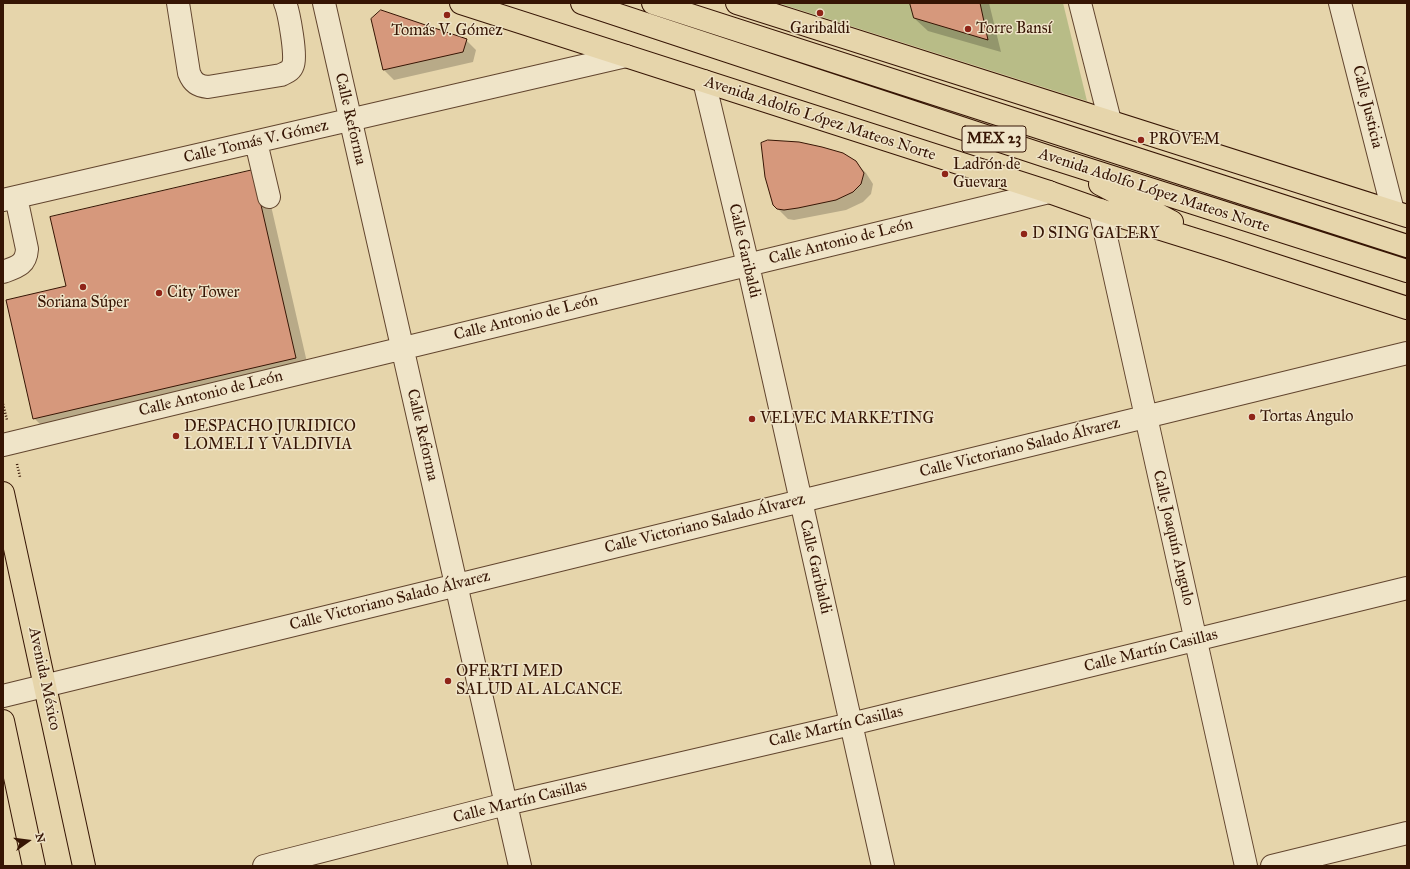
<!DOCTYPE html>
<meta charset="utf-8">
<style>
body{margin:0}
#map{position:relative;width:1410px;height:869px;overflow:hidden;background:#e6d5ab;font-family:"IM FELL Great Primer",serif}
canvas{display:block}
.frame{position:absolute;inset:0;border:4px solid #361504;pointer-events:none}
.north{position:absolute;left:8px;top:821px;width:40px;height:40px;-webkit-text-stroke:3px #efe4c8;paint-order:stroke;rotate:76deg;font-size:11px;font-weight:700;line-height:16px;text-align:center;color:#361504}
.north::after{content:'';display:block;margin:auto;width:14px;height:18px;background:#361504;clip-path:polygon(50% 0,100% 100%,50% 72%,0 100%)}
</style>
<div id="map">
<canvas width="1410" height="869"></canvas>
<div class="frame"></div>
<div class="north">N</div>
</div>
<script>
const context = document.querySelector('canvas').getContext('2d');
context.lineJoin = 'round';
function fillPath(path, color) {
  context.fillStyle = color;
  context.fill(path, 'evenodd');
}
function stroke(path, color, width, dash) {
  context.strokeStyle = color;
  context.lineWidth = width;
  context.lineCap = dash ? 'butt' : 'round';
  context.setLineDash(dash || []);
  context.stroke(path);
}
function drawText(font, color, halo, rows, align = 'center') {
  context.font = font + ' "IM FELL Great Primer",serif';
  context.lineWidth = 3;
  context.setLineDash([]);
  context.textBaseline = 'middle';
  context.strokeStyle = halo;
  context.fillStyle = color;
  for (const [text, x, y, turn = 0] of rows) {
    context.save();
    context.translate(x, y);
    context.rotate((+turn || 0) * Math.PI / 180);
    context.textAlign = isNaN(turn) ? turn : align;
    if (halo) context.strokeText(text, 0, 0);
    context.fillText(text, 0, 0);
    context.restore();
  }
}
fillPath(new Path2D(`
 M778,3H1063L1087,101Z`), '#b8bc87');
fillPath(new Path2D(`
 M911,3H989L1001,52L928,31L914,18Z
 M466,40L476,50L473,62L394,80L384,70Z
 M855,162L866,173L873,184L871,194L863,202L846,210L794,220L788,219L778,209Z
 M266,184L309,371L48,432L34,418L67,287Z`), '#0003');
const building = new Path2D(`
 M910,3H980L988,40L914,18Z
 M381,10L467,39L463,52L383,70L371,19Z
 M768,140L799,142L822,147L843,153L856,161L864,173L861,184L853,192L836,200L798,208L784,210L777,209L773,205L765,177L761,143Z
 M253,170L296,358L33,419L6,300L66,286L50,217Z`);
fillPath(building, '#d6987c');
stroke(building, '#361504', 1);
const minor = new Path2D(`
 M178,3L189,73C193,83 198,86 208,87L281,75C287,72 291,71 293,65C297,58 289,12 285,3
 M324,3L520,866
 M1080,3L1110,121
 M1340,3L1393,211
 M704,81L748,265L883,866
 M256,142L269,197
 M3,200L626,56
 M1100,210L1246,866
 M3,272C17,267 26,265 27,249L16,197
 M3,445L1049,192
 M3,696L1407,353
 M264,866L506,804L851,724L1407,588
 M1272,866L1407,833`);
const major = new Path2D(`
 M461,3L1049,192L1100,210L1222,248L1407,308
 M582,3L1046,156L1407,271
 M653,3L1407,246
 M737,3L1407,216
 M1100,184L1172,222
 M3,493L84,866
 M3,721L34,866`);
stroke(minor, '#62452e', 24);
stroke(major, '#361504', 24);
stroke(new Path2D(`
 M3,404L7,420
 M17,464L20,477`), '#361504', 2.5, [1, 2]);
stroke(minor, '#efe4c8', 22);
stroke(major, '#e6d5ab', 22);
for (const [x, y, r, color] of [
 [820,13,4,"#8f2418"],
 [447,15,4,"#8f2418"],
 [968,29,4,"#8f2418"],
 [1141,140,4,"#8f2418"],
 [945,174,4,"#8f2418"],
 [1024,234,4,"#8f2418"],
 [83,287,4,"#8f2418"],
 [159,293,4,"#8f2418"],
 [1252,417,4,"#8f2418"],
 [752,419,4,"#8f2418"],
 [176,436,4,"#8f2418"],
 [448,681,4,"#8f2418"]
]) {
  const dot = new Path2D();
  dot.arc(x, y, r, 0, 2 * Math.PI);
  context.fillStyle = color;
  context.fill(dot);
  stroke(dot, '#efe4c8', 1.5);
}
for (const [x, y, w] of [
 [994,139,64]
]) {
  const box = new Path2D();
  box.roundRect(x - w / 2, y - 13, w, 26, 3);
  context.fillStyle = '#efe4c8';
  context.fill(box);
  stroke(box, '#361504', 1);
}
drawText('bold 15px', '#361504', null, [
 ["MEX 23",994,139]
]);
drawText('16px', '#361504', '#efe4c8', [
 ["Garibaldi",820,29,"center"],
 ["Torre Bansí",976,29],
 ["Tomás V. Gómez",447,31,"center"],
 ["PROVEM",1149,140],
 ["Ladrón de",953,165],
 ["Guevara",953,183],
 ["D SING GALERY",1032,234],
 ["City Tower",167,293],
 ["Soriana Súper",83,303,"center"],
 ["Tortas Angulo",1260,417],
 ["VELVEC MARKETING",760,419],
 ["DESPACHO JURIDICO",184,427],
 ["LOMELI Y VALDIVIA",184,445],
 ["OFERTI MED",456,672],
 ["SALUD AL ALCANCE",456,690]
], 'left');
drawText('16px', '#361504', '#efe4c8', [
 ["Calle Justicia",1367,107,76],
 ["Calle Reforma",350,119,77],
 ["Avenida Adolfo López Mateos Norte",820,119,18],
 ["Calle Tomás V. Gómez",256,142,-13],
 ["Avenida Adolfo López Mateos Norte",1154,191,18],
 ["Calle Antonio de León",841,242,-14],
 ["Calle Garibaldi",744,251,77],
 ["Calle Antonio de León",526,318,-14],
 ["Calle Antonio de León",211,394,-14],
 ["Calle Reforma",422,435,77],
 ["Calle Victoriano Salado Álvarez",1020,448,-14],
 ["Calle Victoriano Salado Álvarez",705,524,-14],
 ["Calle Joaquín Angulo",1173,538,77],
 ["Calle Garibaldi",815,567,77],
 ["Calle Victoriano Salado Álvarez",390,601,-14],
 ["Calle Martín Casillas",1151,651,-14],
 ["Avenida México",44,679,78],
 ["Calle Martín Casillas",836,727,-13],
 ["Calle Martín Casillas",520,802,-14]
]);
</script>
